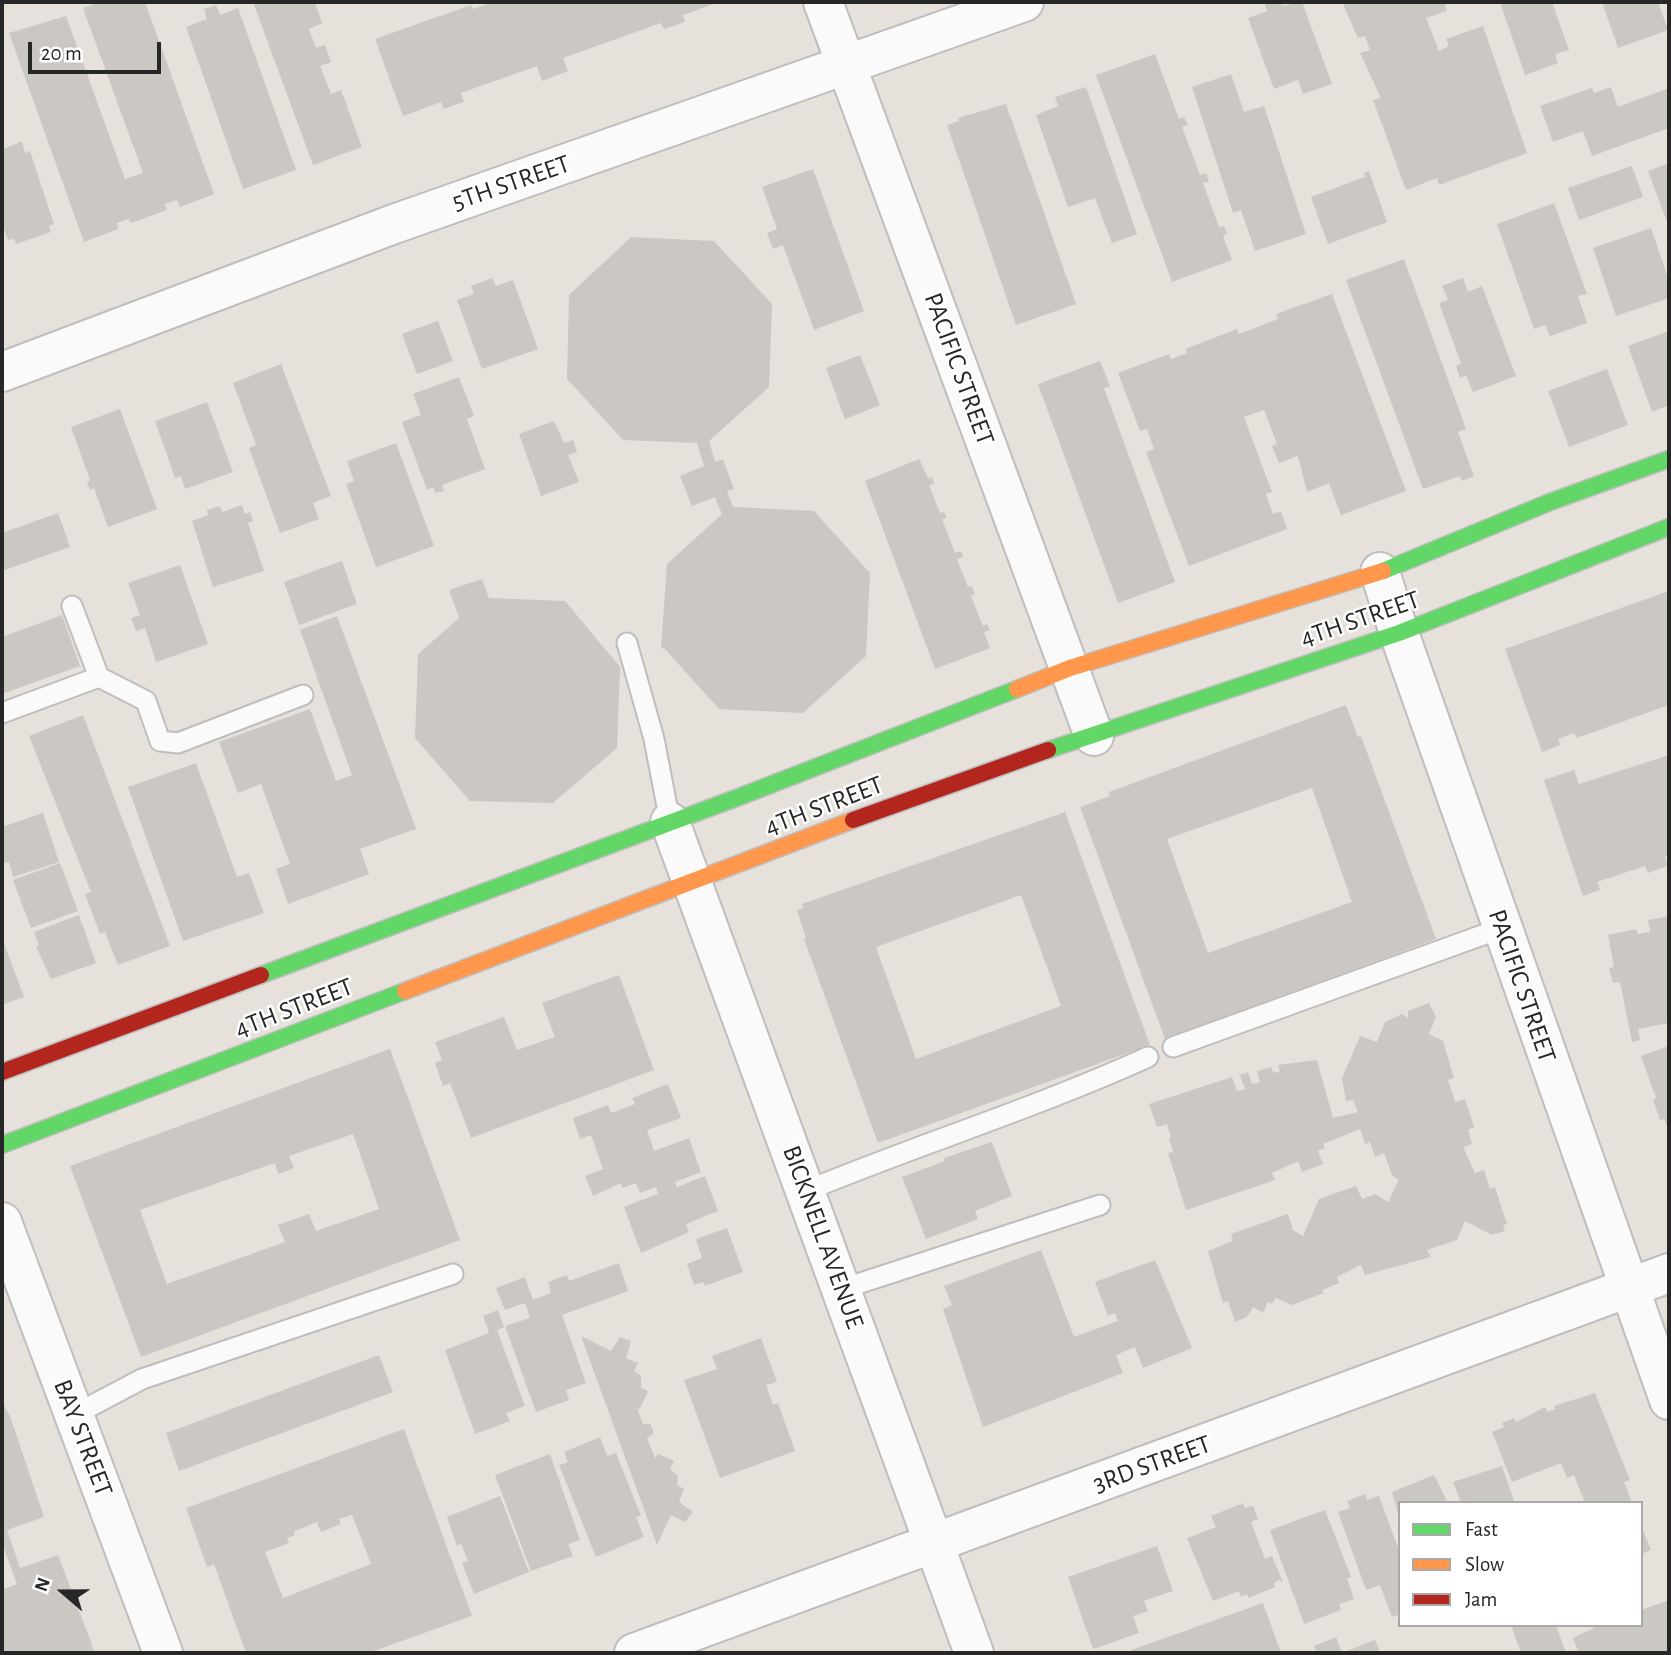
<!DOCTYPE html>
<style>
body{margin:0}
#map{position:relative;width:1671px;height:1655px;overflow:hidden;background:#e6e1db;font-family:"Alegreya Sans",sans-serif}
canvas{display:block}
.frame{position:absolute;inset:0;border:4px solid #272727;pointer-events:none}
.legend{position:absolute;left:1398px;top:1501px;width:245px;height:126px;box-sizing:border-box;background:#fff;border:2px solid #a9a9a9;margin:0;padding:9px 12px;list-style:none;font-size:21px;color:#272727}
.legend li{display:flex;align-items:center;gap:14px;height:35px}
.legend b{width:35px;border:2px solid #a9a9a9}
.north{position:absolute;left:28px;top:1557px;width:70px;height:70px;-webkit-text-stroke:5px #fff;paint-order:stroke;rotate:290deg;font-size:19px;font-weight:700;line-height:28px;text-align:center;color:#272727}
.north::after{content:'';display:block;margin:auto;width:24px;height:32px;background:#272727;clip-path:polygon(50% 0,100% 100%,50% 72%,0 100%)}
.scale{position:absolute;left:28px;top:42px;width:133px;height:32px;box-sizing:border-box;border:4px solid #272727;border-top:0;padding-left:9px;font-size:21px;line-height:24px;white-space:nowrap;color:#272727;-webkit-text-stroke:5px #fff;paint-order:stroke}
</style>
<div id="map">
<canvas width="1671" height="1655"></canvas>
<div class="frame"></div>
<ul class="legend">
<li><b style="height:9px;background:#63d668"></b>Fast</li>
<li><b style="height:9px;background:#ff974d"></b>Slow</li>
<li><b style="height:9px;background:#b3261e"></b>Jam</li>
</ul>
<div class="north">N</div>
<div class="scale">20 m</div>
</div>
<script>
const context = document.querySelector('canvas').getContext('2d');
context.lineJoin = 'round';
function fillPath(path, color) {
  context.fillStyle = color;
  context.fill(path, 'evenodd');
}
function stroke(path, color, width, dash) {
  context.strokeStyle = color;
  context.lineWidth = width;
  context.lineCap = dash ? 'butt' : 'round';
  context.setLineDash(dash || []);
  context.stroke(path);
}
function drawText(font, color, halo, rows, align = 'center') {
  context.font = font + ' "Alegreya Sans",sans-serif';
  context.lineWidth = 5;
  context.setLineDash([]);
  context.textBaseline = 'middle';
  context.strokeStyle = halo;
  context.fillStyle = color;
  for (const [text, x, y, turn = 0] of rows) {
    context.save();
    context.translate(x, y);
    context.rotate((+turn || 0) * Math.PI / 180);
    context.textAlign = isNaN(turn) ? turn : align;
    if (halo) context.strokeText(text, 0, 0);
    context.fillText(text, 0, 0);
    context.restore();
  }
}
fillPath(new Path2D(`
 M100,2H145L214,194L180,207L177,200L165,204L167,210L131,223L129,219L117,223L118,229L84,242L9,33L66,16L125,179L143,173L83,8Z
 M253,2H315L322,23L309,29L316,48L325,45L331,62L320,66L331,94L341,90L362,147L313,165Z
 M493,2H719L683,15L685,22L664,29L661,23L563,58L568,71L542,81L537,66L461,93L464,102L444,109L441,102L403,116L375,39L471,5L473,9Z
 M1264,2H1282L1283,6L1302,2L1332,84L1303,94L1298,80L1274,89L1248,18L1267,11Z
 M1342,2H1454L1445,5L1447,11L1426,18L1439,51L1449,46L1446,39L1483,26L1527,153L1439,185L1437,178L1406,190L1373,100L1381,98L1360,53L1370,50L1365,36L1358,38Z
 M1500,2H1552L1569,50L1555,54L1558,63L1525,75Z
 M1602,2H1658L1668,30L1618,48Z
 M216,5L220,15L238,8L296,170L243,189L186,27L207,19L204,9Z
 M1155,54L1179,119L1184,117L1188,125L1182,127L1200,175L1206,173L1209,182L1203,183L1219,227L1224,226L1227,234L1223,236L1232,260L1172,282L1096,75Z
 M1231,74L1244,112L1264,106L1306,234L1255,251L1241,210L1233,213L1192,87Z
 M1086,87L1137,234L1112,243L1095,198L1068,207L1036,115L1058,106L1055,97Z
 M1611,87L1618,107L1669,88V128L1592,156L1583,131L1553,142L1540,106L1592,88L1594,93Z
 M1006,104L1076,304L1016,325L947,125L959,121L958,118Z
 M22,141L25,153L30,151L54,224L49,226L51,232L16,244L14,239L8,240L2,223V150Z
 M1669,163V227L1648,171Z
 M1632,166L1643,197L1579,220L1568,188Z
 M813,169L864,311L814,330L783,245L773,249L767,233L777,229L762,187Z
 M1369,171L1387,222L1328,244L1311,197L1365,177L1364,173Z
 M1554,203L1587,294L1578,296L1587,323L1550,336L1545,325L1534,329L1497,224Z
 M1651,228L1669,281V298L1616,316L1593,248Z
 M631,237L714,241L772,304L769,387L709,441L715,462L723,459L734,489L727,491L733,507L814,511L870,573L866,656L803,713L719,709L664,648L661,649L667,564L722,514L715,497L692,506L680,476L704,466L697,443L623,440L567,379L569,295Z
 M1404,259L1466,429L1458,432L1474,476L1462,481L1460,476L1423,489L1346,280Z
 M492,278L496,286L513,280L538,349L482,369L457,300L474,294L471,286Z
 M1463,278L1468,292L1482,286L1516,376L1473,392L1466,375L1460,378L1456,366L1461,363L1439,303L1448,300L1442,286Z
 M1332,294L1406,491L1341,515L1329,483L1307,492L1298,456L1279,463L1272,446L1277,444L1264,410L1244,417L1272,492L1266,494L1273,514L1281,511L1287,529L1189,566L1146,452L1154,449L1147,429L1140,431L1118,373L1169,354L1171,359L1187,353L1185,349L1237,329L1239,334L1278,319L1276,314Z
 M438,321L453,361L417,374L402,334Z
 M1669,331V405L1652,412L1628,346Z
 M860,355L880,405L845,419L826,368Z
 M1100,361L1110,386L1104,388L1175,582L1118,603L1038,384Z
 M281,364L331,496L313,503L319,519L280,533L249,448L256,445L233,383Z
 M1607,369L1628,425L1569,447L1548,391Z
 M459,377L474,416L467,419L485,469L442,485L444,491L435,493L433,487L427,490L402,422L421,415L413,394Z
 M207,402L233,472L185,489L181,476L175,478L155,421Z
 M120,409L157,509L108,527L94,488L90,490L87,482L90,480L71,427Z
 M554,421L564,443L573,440L577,452L568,455L579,482L541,496L519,434Z
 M396,443L434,546L376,567L346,484L354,481L347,461Z
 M919,459L928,478L932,477L934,484L929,485L940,513L944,512L947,518L942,519L955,553L961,551L963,557L957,559L968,587L972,586L975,594L971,596L983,626L987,624L990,630L984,632L990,648L935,669L865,481Z
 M242,505L245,514L250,512L253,521L248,523L264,571L213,587L192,521L208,515L207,510L220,506L222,512Z
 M58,513L70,547L2,571V533Z
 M342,561L357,604L299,625L284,582Z
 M180,565L208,644L156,662L145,628L136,631L131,618L140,615L128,583Z
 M482,579L489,598L565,601L620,667L617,748L553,803L470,801L415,738L418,654L459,618L449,590Z
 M1669,591V705L1577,738L1574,733L1558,739L1560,745L1542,752L1505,649Z
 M62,615L80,666L2,694V637Z
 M337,616L416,829L360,849L369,874L288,904L276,869L290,864L261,784L238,793L219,742L310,709L336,781L352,775L300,630Z
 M1346,705L1358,737L1361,736L1436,939L1165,1039L1080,807L1110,796L1109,792ZM1312,788L1352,902L1208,953L1167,839Z
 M83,715L170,946L118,965L105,932L100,934L85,894L91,892L29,736Z
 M1669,755V855L1665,857L1668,866L1648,873L1645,866L1597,882L1600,890L1583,896L1544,780L1574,770L1579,784Z
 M196,763L237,877L249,873L264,913L183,941L128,787Z
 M1065,812L1150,1045L878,1143L804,939L806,938L797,910L803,908L802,904ZM1021,895L1061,1006L916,1059L876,947Z
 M43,813L59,862L13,877L9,862L5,863L2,854V827Z
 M60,863L78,911L31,928L13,880Z
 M79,915L96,963L51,979L36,947L39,946L34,932Z
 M1669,916V1023L1638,1029L1640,1040L1632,1042L1620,982L1613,983L1609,968L1614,967L1608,935L1636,929L1638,934L1650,932L1648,920Z
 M2,938L24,997L2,1005Z
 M619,975L654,1070L471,1138L450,1083L443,1086L435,1063L442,1060L435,1042L504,1017L517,1050L555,1037L542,1003Z
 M1429,1003L1436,1017L1429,1034L1443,1041L1454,1078L1448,1080L1455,1102L1465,1099L1474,1127L1468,1130L1472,1144L1463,1147L1475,1173L1484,1170L1490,1189L1495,1187L1507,1224L1503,1225L1505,1231L1492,1235L1465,1221L1457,1240L1427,1250L1431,1257L1365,1275L1361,1265L1337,1277L1339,1283L1322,1290L1324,1293L1292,1305L1276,1298L1272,1304L1268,1302L1263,1313L1253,1307L1247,1317L1235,1322L1228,1301L1223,1303L1208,1251L1233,1241L1231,1234L1288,1214L1293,1230L1303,1236L1319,1199L1356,1186L1362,1199L1375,1194L1388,1202L1399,1180L1392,1175L1384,1153L1375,1157L1370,1142L1365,1144L1360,1129L1323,1144L1325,1148L1318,1151L1323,1164L1302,1172L1298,1161L1272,1173L1275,1180L1186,1210L1168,1153L1173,1152L1169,1138L1171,1137L1167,1124L1157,1127L1149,1104L1232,1077L1237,1091L1245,1089L1240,1075L1248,1072L1252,1084L1260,1082L1257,1071L1271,1067L1274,1073L1280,1071L1278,1065L1317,1060L1333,1118L1358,1112L1353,1100L1346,1101L1342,1078L1360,1036L1377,1042L1385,1022L1402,1014L1408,1018V1011Z
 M1669,1046V1131L1664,1119L1660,1120L1653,1100L1656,1098L1641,1056Z
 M390,1049L460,1240L141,1357L70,1166ZM353,1134L379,1209L316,1231L309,1214L278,1225L285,1242L167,1284L140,1210L275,1163L278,1174L294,1168L289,1156Z
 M668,1084L681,1118L647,1130L654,1151L689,1138L701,1172L675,1182L677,1187L705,1176L718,1211L686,1224L689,1232L641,1253L624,1207L658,1194L656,1187L640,1193L636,1183L622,1188L621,1183L593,1196L585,1176L603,1169L591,1135L580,1139L573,1118L608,1105L611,1113L635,1104L632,1098Z
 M992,1142L1012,1196L975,1211L978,1219L926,1239L902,1177L945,1161L944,1158Z
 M727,1228L743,1272L705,1286L703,1282L694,1285L687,1264L702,1258L696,1239Z
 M1041,1250L1074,1337L1118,1321L1115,1313L1108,1316L1095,1282L1155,1260L1192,1348L1143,1368L1135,1347L1116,1355L1123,1373L983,1427L943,1309L952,1305L944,1286Z
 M619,1263L628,1291L562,1315L586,1383L566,1390L569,1400L536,1412L505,1326L530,1318L525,1303L505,1310L496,1288L525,1277L533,1300L551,1293L548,1282L567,1275L569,1281Z
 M498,1310L504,1327L497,1330L525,1406L506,1413L510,1421L475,1434L445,1350L489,1333L483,1316Z
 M581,1336L611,1351L620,1337L631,1341L626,1358L638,1363L634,1371L641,1376V1388L648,1391L640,1409L637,1408L643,1424H650L653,1430V1434L647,1438L655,1458L658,1454L674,1461L670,1469L678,1476L677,1485L684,1489L679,1502L693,1512L685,1522L671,1515L657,1545Z
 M761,1338L777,1382L766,1385L773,1405L778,1403L795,1451L720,1478L684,1380L717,1369L712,1356Z
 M379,1355L393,1392L179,1471L166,1433Z
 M1595,1393L1630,1480L1624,1482L1632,1503H1585L1574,1475L1567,1478L1561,1463L1512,1482L1492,1432L1504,1427L1502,1423L1514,1418L1516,1422L1545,1407L1547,1412L1555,1409L1554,1406Z
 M2,1402L10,1416L44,1517L7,1530L20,1568L58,1555L95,1653H2V1590L17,1584L2,1543Z
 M404,1429L472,1616L368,1653H246L214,1564L207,1567L186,1508ZM352,1515L371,1564L283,1598L265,1552L289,1543L287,1538L295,1535L294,1531L317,1522L321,1532L341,1524L339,1519Z
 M600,1437L607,1456L616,1453L641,1516L636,1517L644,1537L596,1557L559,1465L568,1462L564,1452Z
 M550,1454L580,1540L568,1544L573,1556L531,1571L495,1475Z
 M1502,1466L1515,1503H1461L1453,1482Z
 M1434,1475L1448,1503H1400V1520L1392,1492Z
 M1365,1494L1367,1500L1379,1496L1400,1553V1614L1392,1617L1380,1585L1366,1590L1338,1512L1350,1508L1347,1501Z
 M500,1496L529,1572L474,1594L462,1563L468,1561L461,1544L457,1546L447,1517Z
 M1243,1503L1245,1508L1253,1506L1258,1519L1251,1522L1265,1559L1272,1556L1283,1582L1279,1580L1274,1583L1275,1587L1249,1598L1247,1594L1241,1597L1239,1591L1213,1601L1187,1538L1216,1527L1211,1516Z
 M1325,1510L1351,1577L1347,1578L1354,1599L1339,1604L1341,1610L1304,1624L1270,1530Z
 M1641,1526L1651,1550L1641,1554Z
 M1157,1546L1173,1591L1144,1601L1148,1611L1133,1616L1139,1633L1093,1649L1068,1577Z
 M1669,1600V1653H1579L1573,1638L1600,1625H1641V1610Z
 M1263,1603L1281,1653H1123Z
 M1511,1625H1556L1566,1653H1521Z
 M1336,1637L1342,1653H1317L1314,1646Z
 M1375,1640L1380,1653H1342Z`), '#cbc7c3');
const lane = new Path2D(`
 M627,643L654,739L670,822
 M99,677L146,701L160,741L178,743L303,695
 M2,713L99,677L72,606
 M1173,1047L1502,928
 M806,1191C919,1144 1036,1108 1148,1057
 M842,1289L1100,1205
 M74,1415L142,1379L453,1274`);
const street = new Path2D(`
 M823,2L1094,736
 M2,372L394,224L1024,2
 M1380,572L1399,633L1669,1400
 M670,822L974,1653
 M2,1222L163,1653
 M634,1653L1669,1273`);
const fast = new Path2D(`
 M1383,571L1550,502L1669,459
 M1048,750L1399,633L1669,527
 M261,975L739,797L1017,689
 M2,1145L405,991`);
const slow = new Path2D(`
 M1017,689L1070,668L1383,571
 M405,991L853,820`);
const jam = new Path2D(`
 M853,820L1048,750
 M2,1072L261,975`);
stroke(lane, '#bfbdbd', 23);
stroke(street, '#bfbdbd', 42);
stroke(fast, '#bfbdbd', 19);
stroke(slow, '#bfbdbd', 19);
stroke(jam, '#bfbdbd', 19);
stroke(lane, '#fbfafa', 19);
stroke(street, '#fbfafa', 38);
stroke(fast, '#63d668', 16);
stroke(slow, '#ff974d', 16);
stroke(jam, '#b3261e', 16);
drawText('26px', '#272727', '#fff', [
 ["5TH STREET",511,183,-19],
 ["PACIFIC STREET",959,369,70],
 ["4TH STREET",1360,619,-19],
 ["4TH STREET",824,806,-21],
 ["PACIFIC STREET",1522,986,71],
 ["4TH STREET",294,1008,-21],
 ["BICKNELL AVENUE",823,1237,70],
 ["BAY STREET",83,1438,69],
 ["3RD STREET",1152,1464,-20]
]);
</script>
